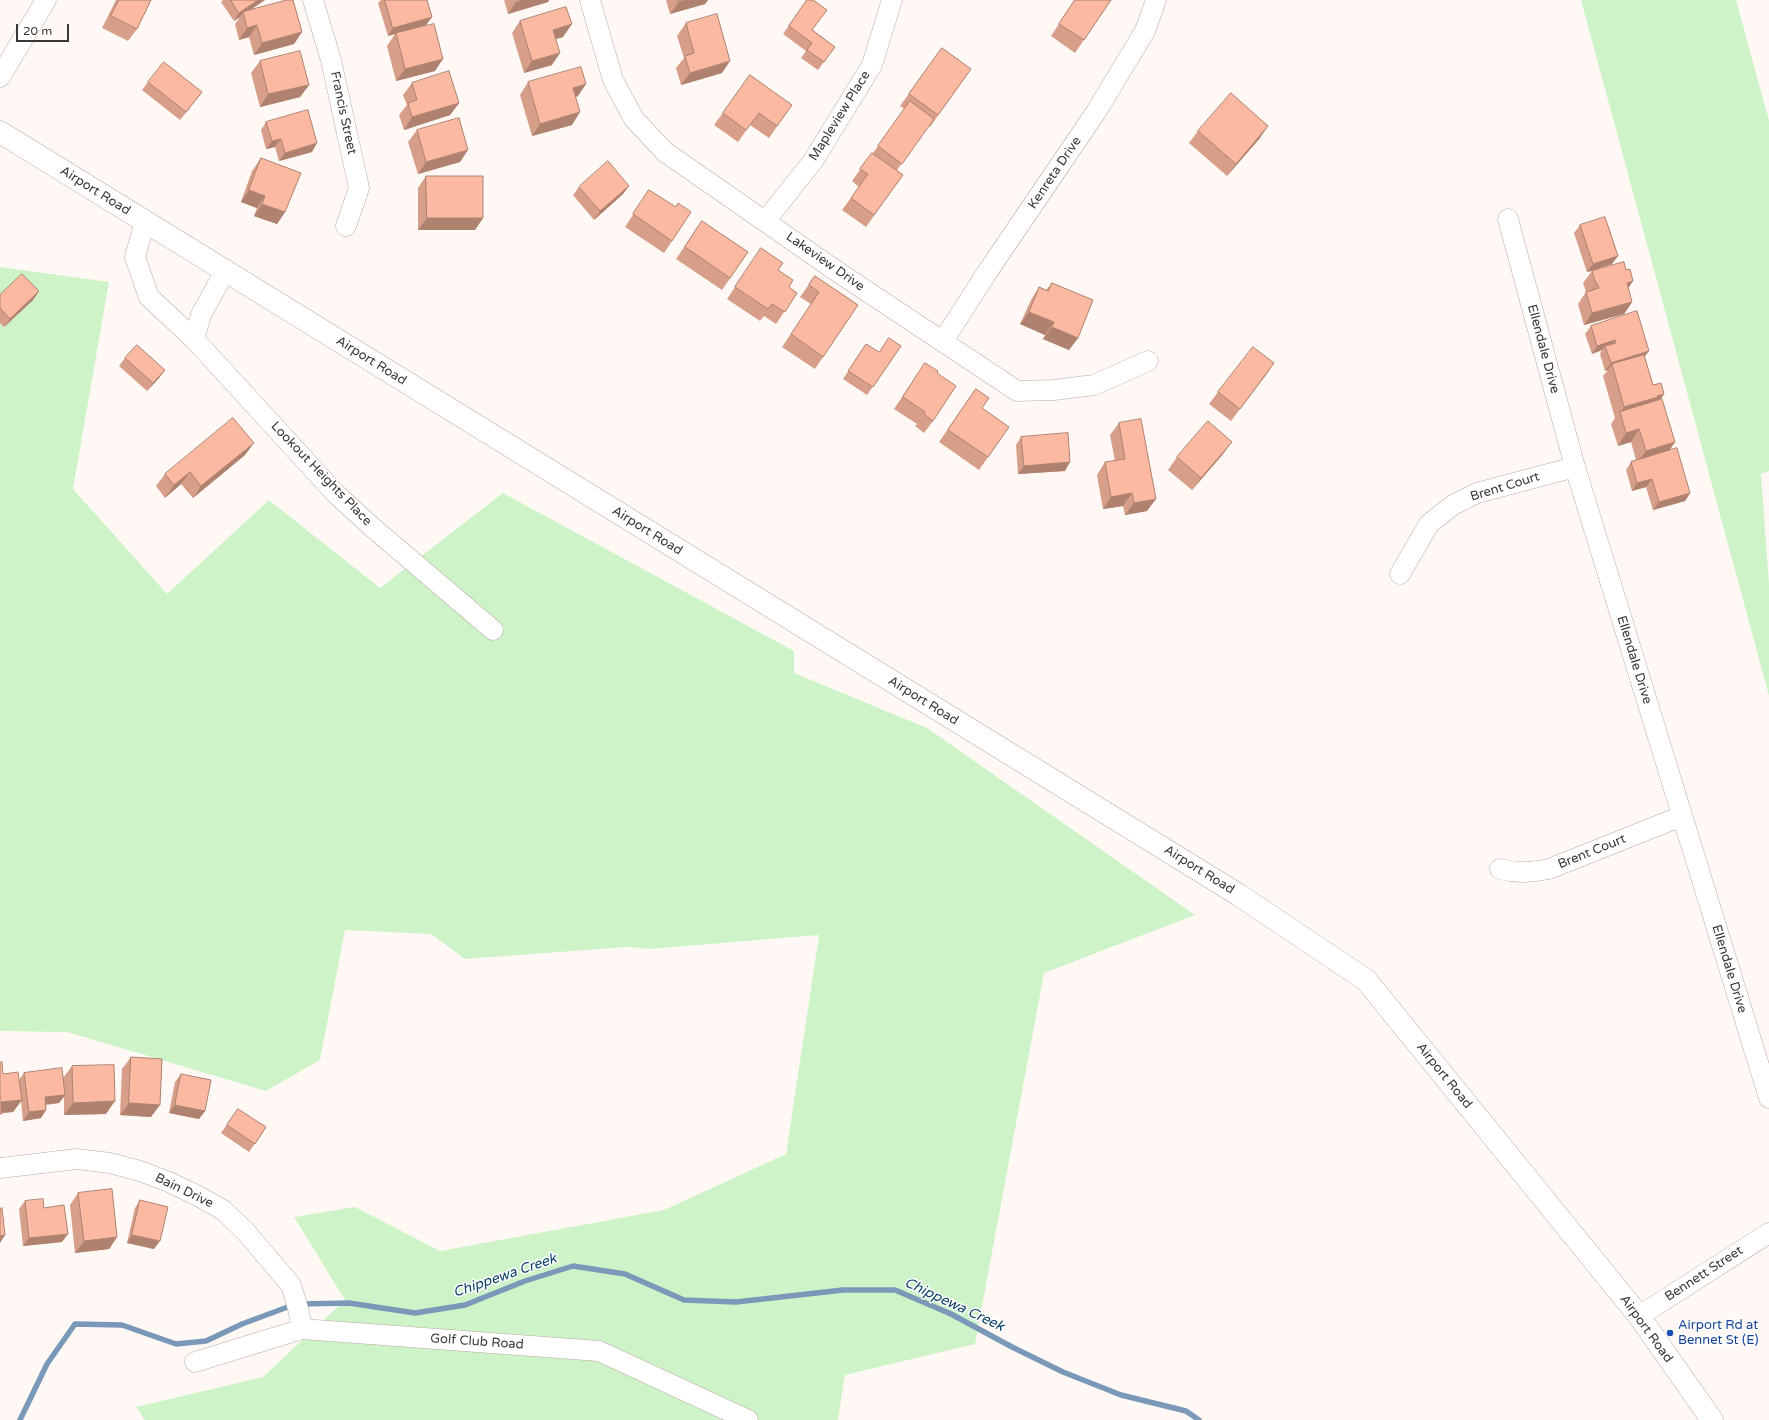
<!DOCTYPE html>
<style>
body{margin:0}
#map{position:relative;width:1769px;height:1420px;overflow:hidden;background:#fff8f5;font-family:"Varela Round",sans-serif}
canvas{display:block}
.scale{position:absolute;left:16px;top:24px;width:53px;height:18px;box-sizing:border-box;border:2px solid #3d3734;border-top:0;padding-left:5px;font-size:12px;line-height:14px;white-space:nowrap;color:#3d3734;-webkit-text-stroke:3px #fff;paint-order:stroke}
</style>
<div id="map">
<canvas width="1769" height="1420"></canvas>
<div class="scale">20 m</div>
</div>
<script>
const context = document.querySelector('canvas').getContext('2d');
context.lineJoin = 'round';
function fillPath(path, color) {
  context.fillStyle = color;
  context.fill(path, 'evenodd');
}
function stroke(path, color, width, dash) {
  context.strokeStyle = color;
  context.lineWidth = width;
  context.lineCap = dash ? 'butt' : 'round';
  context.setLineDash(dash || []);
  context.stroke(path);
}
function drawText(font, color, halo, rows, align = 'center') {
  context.font = font + ' "Varela Round",sans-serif';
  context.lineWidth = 3;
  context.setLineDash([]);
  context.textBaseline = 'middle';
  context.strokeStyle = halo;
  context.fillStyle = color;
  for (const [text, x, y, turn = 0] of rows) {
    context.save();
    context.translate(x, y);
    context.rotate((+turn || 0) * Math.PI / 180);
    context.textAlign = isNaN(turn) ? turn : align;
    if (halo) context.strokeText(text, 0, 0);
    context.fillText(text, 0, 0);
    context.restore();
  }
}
fillPath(new Path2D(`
 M1581,0H1736L1769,121V471L1761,474L1769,584V696Z
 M0,267L109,282L73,489L167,594L269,500L380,588L503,493L794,651V673L927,728L1195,915L1044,973L975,1344L845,1375L838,1420H145L136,1407L263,1377L345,1300L294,1217L355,1207L440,1251L664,1210L786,1154L819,935L650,949L627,947L465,959L431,934L345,930L320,1060L266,1091L67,1032L0,1031Z`), '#cff3c8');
stroke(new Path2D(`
 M301,1304L349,1303L415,1313L465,1305L525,1281L573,1266L625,1274L684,1300L736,1302L843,1290H895L951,1314L1012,1347L1063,1372L1121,1395L1186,1411L1199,1420
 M20,1420L47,1364L75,1324L122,1325L176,1344L206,1341L242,1324L293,1305`), '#7a99b8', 5.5);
const street = new Path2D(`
 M313,0L331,60L359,188L346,226
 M590,0L613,80L634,119L665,152L835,270L1017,391L1054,390L1094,385L1148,361
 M0,77L46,0
 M1508,219L1575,467L1769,1098
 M766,220L813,161L872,65L892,0
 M145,222L135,257L149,297L194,339L336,494L372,527L493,630
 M194,339L201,315L225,271
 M943,341L988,271L1096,112L1145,31L1156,0
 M1400,574L1429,524L1453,505L1477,493L1575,467
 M1500,869C1518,874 1532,872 1549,869L1682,816
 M0,1168L77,1159L110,1163L140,1171L169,1182L198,1196L223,1210L245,1231L291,1285L299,1312L302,1329
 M1639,1316L1769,1233
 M195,1362L302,1329L599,1351L748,1420`);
const secondary = new Path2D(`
 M0,132L1239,895L1366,980L1639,1316L1712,1420`);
stroke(street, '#baaba4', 21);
stroke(secondary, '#baaba4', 23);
stroke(street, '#fff', 20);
stroke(secondary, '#fff', 22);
fillPath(new Path2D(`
 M116,0H151L137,29L128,41L102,28Z
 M223,0H265L250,10L302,32L294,44L254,55L249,37L239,40L235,24L240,17L234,21L221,2Z
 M381,0H427L432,17L426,25L411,30L435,71L396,81L387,46L395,34L388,36L378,3Z
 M504,0H549L548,2L508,14Z
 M666,0H708L705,4L670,14Z
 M807,0L813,30L835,47L818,70L801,58L806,51L783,34Z
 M1075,0H1111L1075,53L1051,36Z
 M520,21L563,37L556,39L552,65L524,73L512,33Z
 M686,23L722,73L681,85L676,68L684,58L677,36Z
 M942,48L971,69L930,127L928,126L897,170L903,175L866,227L842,210L859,187L852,181L872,153H873L905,109L900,106Z
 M260,61L309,85L300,97L260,107L251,73Z
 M750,75L792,105L769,138L750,125L738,142L714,125Z
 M148,82L202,92L180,120L142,90Z
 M528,82L578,96L576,97L572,125L532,136L520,95Z
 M412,83L459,103L450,115L404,130L399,115L407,105L403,95Z
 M266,122L312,152L279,161L275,147L266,149L261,130Z
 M417,130L460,162L418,174L408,142Z
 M1198,131L1260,138L1227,176L1189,143Z
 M261,158L285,212L277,224L254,216L257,208L241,202L252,171Z
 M426,176L483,218L475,230H418V188Z
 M629,186L623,194L594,220L573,195L579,187Z
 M649,190L672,241L664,253L625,227Z
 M702,221L748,252L722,290L676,259Z
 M1580,225L1612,264L1597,269L1626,270L1633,281L1628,288L1632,302L1624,314L1584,325L1578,304L1586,292L1583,283L1592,271L1587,272L1574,233Z
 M753,260L778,270L789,287L797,293L776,324L764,316L760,321L727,299Z
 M815,276L858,305L815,369L782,347L811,304L800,297Z
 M1052,283L1078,338L1069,350L1043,339L1045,335L1020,324L1031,300L1039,287L1046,290Z
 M39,291L33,300L4,327L0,323V295Z
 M1591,326L1645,357L1653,385L1664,394L1660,399L1675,442L1669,451L1690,493L1685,501L1653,510L1646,487L1632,491L1626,470L1631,462L1636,460L1631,442L1618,446L1611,424L1615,418L1603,376L1608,370L1605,371L1600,354L1602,350L1592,354L1585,334Z
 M866,344L879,352L901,346L867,395L843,379Z
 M125,358L165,370L159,378L147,391L119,366Z
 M1274,363L1231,421L1209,404L1218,392Z
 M917,375L933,421L924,433L915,426L917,424L894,409Z
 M976,389L982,408L1009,427L979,470L939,442Z
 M1119,423L1147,511L1125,515L1123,506L1103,509L1097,475L1105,462L1115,461L1110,435Z
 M1021,437L1065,471L1018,474L1016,445Z
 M1223,454L1192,490L1168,470L1177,457Z
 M245,455L193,498L181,484L165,498L156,486L165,474Z
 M131,1057L151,1117L120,1115L122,1069Z
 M72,1066L106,1114L64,1115V1097L59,1103L46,1105V1110L41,1118L23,1121L21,1101L13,1112L2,1113L3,1074L19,1080L24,1073L63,1078Z
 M181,1074L205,1111L199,1119L169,1113L175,1082Z
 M238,1109L266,1127L249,1152L221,1133Z
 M78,1193L117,1237L109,1249L75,1253L70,1205Z
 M140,1200L154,1249L127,1243L135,1208Z
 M25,1201L44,1208L62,1242L23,1246L19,1209Z`), '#d79f8a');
fillPath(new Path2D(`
 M258,0H265L244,14L243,12L240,17L234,21L239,13Z
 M522,0H549L548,2L508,14L516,2Z
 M686,0H708L705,4L670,14L679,2Z
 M432,17L426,25L388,36L393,28Z
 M572,24L563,37L545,42L553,30Z
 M257,25L249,37L239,40L247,28Z
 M302,32L294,44L254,55L262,43Z
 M560,53L552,65L524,73L532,61Z
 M443,59L435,71L396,81L405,69Z
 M730,61L722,73L681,85L690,73Z
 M586,84L578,96L565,100L573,88Z
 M309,85L300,97L260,107L268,94Z
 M202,92L196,100L180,120L186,112Z
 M459,103L450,115L404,130L412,117Z
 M580,112L572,125L532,136L540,124Z
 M1268,126L1260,138L1227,176L1236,164Z
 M281,139L275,147L266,149L272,141Z
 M317,143L312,152L279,161L285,153Z
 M468,150L460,162L418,174L426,162Z
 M629,186L623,194L594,220L600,211Z
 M249,190L265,196L257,208L241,202Z
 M262,204L285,212L277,224L254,216Z
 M427,218H483L475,230H418Z
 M1618,256L1612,264L1587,272L1593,264Z
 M1633,281L1625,293L1627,283Z
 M1597,283L1589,295L1587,296L1596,284Z
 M39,291L33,300L4,327L10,319Z
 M1632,302L1624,314L1584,325L1592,313Z
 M1029,312L1054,322L1045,335L1020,324Z
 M1052,327L1078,338L1069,350L1043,339Z
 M1615,340L1610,348L1605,346L1602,350L1592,354L1597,346Z
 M1649,351L1643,359L1612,364L1608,370L1605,371L1611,363Z
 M1274,363L1266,375L1231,421L1240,409Z
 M165,370L159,378L147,391L153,383Z
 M1664,394L1656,406L1620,413L1624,407Z
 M1639,429L1631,442L1618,446L1626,433Z
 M1232,442L1223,454L1192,490L1201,478Z
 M1675,442L1666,455L1637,463L1646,451Z
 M254,443L245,455L193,498L201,486Z
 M1070,462L1065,471L1018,474L1024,466Z
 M190,472L181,484L165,498L174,485Z
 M1652,479L1646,487L1632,491L1637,483Z
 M1132,493L1123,506L1103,509L1111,497Z
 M1690,493L1685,501L1653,510L1659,502Z
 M1156,499L1147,511L1125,515L1134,503Z
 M65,1095L59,1103L39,1105L45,1097Z
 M22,1100L13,1112L0,1113L1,1102Z
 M115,1101L106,1114L64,1115L73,1103Z
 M129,1103L160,1105L151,1117L120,1115Z
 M175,1105L205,1111L199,1119L169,1113Z
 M46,1110L41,1118L23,1121L29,1112Z
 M68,1234L62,1242L23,1246L29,1238Z
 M5,1235L0,1243V1236Z
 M132,1235L160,1241L154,1249L127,1243Z
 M117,1237L109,1249L75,1253L84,1241Z`), '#af8270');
const building = new Path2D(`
 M119,0H151L137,29L111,16Z
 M231,0H258L239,13Z
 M287,0H293L302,32L262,43L257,25L247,28L243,12Z
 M385,0H427L432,17L393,28Z
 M678,0H686L679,2Z
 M807,0H813L827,10L812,30L835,47L824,62L807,50L812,43L789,26Z
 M1075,0H1111L1084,40L1059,24Z
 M566,7L572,24L553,30L560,53L532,61L520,21Z
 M717,14L730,61L690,73L685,56L694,53L686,23Z
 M434,24L443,59L405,69L396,33Z
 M942,48L971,69L938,115L909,94Z
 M300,51L309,85L268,94L260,61Z
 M164,62L202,92L186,112L148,82Z
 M581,67L586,84L573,88L580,112L540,124L528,82Z
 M449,71L459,103L412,117L408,103L417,100L412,83Z
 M750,75L792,105L777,126L759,113L746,130L723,113Z
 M1231,93L1268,126L1236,164L1198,131Z
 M910,101L934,119L902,164L878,146Z
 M308,110L317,143L285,153L281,139L272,141L266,122Z
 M459,118L468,150L426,162L417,130Z
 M872,153L903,175L874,215L851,198L868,174L860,169Z
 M261,158L301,173L285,212L262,204L265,196L249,190Z
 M608,161L629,186L600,211L579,187Z
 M426,176H483V218H427Z
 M649,190L676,207L678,203L691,212L672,241L633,214Z
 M1605,217L1618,256L1593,264L1580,225Z
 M702,221L748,252L730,278L685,247Z
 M761,248L783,263L778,270L793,280L789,287L797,293L785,312L772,304L768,309L735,287Z
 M1624,262L1626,270L1630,269L1633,281L1627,283L1632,302L1592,313L1586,292L1599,288L1597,283L1596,284L1592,271Z
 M22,274L39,291L10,319L0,308V295Z
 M815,276L858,305L823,357L791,334L819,292L809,285Z
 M1052,283L1093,300L1078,338L1052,327L1054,322L1029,312L1039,287L1048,291Z
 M1637,311L1649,351L1611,363L1605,346L1616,343L1615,340L1597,346L1591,326Z
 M889,338L901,346L873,387L848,371L866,344L879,352Z
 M137,345L165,370L153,383L125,358Z
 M1253,347L1274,363L1240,409L1218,392Z
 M1644,355L1653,385L1661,383L1664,394L1657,396L1658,397L1624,407L1612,364Z
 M925,363L938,371L937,373L956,386L933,421L924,414L925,412L903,397Z
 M976,389L989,398L982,408L1009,427L988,457L948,430Z
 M1662,399L1675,442L1646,451L1639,429L1626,433L1620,412Z
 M233,418L254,443L201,486L190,472L174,485L165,474Z
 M1141,419L1156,499L1134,503L1132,493L1111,497L1105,462L1125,459L1119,423Z
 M1208,421L1232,442L1201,478L1177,457Z
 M1068,433L1070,462L1024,466L1021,437Z
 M1677,448L1690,493L1659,502L1652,479L1637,483L1631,462Z
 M131,1057L162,1059L160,1105L129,1103Z
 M2,1062L3,1074L18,1072L22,1100L1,1102L2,1114H0V1063Z
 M114,1065L115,1101L73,1103L72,1066Z
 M62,1068L65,1095L45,1097L46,1110L29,1112L24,1073Z
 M181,1074L211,1080L205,1111L175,1105Z
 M238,1109L266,1127L255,1144L227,1125Z
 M112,1189L117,1237L84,1241L78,1193Z
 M43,1199L44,1208L64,1205L68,1234L29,1238L25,1201Z
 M140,1200L168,1207L160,1241L132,1235Z
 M2,1208L5,1235L0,1236V1209Z`);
fillPath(building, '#fab9a0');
stroke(building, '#af8270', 1);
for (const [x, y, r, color] of [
 [1670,1333,4,"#1a4fb4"]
]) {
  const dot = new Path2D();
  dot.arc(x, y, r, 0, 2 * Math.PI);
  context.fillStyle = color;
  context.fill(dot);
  stroke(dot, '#fff', 1.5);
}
drawText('13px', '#3d3734', '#fff', [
 ["Francis Street",343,113,78],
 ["Mapleview Place",840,116,-58],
 ["Kenreta Drive",1055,173,-56],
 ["Airport Road",95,191,32],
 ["Lakeview Drive",825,262,35],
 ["Ellendale Drive",1543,349,75],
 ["Airport Road",371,361,32],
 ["Lookout Heights Place",321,474,46],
 ["Brent Court",1505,487,-17],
 ["Airport Road",647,531,32],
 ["Ellendale Drive",1634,660,73],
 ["Airport Road",923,701,32],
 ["Brent Court",1592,852,-22],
 ["Airport Road",1199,870,32],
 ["Ellendale Drive",1729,969,73],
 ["Airport Road",1444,1076,51],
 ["Bain Drive",184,1191,26],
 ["Bennett Street",1704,1274,-33],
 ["Airport Road",1646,1329,54],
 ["Golf Club Road",477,1342,4]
]);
drawText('13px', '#164399', '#fff', [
 ["Airport Rd at",1678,1326],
 ["Bennet St (E)",1678,1341]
], 'left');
drawText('italic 14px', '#093f69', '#fff', [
 ["Chippewa Creek",505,1276,-19],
 ["Chippewa Creek",954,1305,25]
]);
</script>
